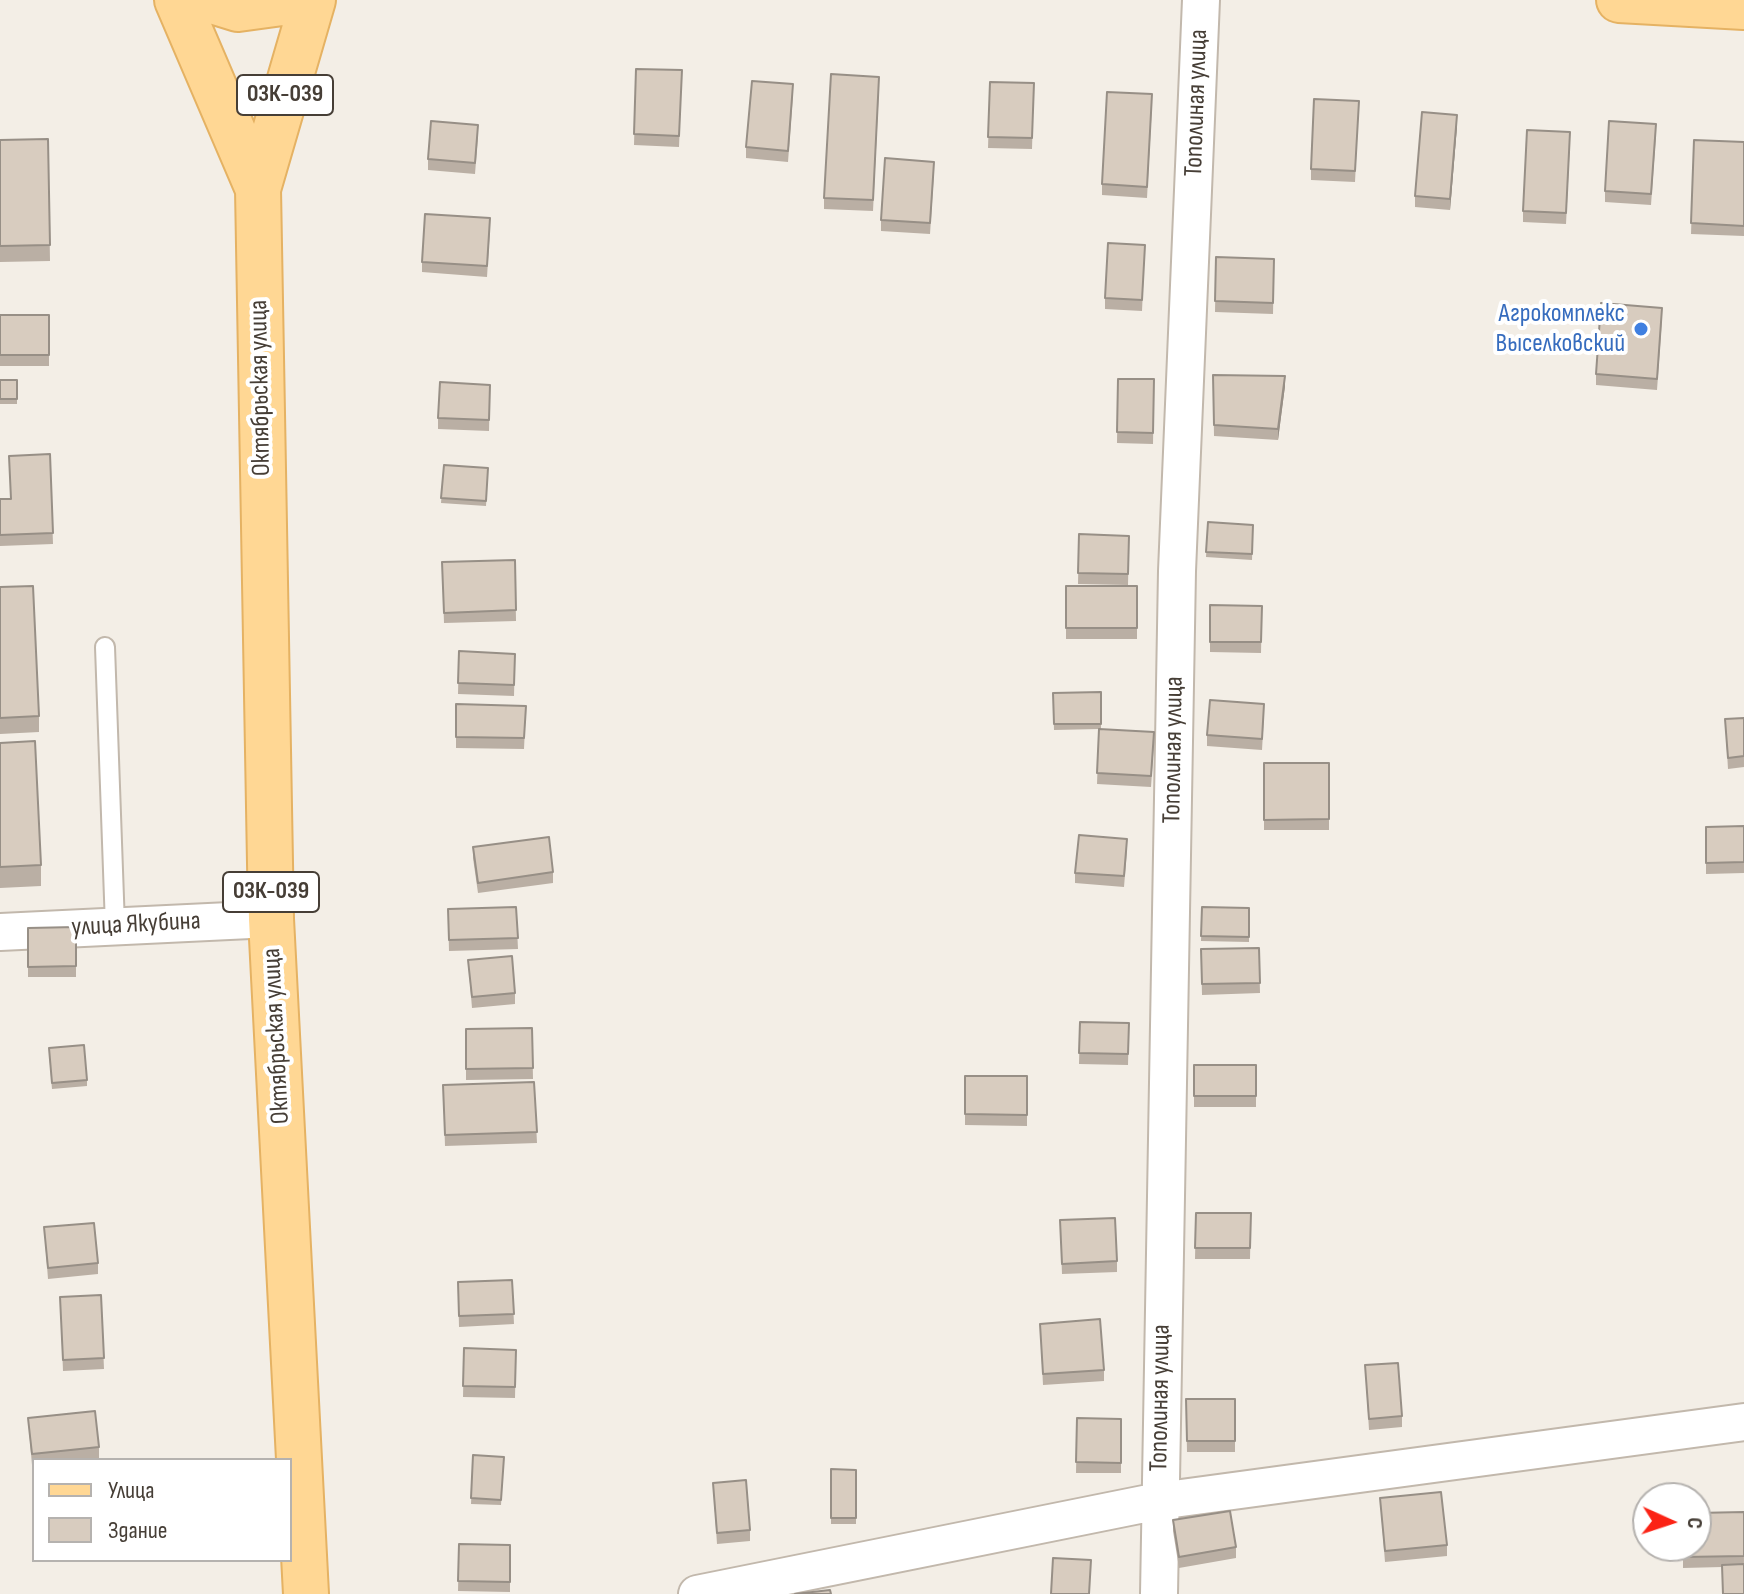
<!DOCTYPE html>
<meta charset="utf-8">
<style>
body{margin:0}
#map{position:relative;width:1744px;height:1594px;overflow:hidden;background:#f3eee6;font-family:"Sofia Sans Condensed",sans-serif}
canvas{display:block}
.legend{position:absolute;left:32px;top:1458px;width:260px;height:104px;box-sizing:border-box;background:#fff;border:2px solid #b5b2af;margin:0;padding:10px 14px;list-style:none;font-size:24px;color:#463e36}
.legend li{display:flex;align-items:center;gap:16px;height:40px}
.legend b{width:40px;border:2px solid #b5b2af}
.north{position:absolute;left:1632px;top:1482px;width:80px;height:80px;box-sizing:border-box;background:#fff;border:2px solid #b5b2af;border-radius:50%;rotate:93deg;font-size:22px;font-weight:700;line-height:32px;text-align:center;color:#463e36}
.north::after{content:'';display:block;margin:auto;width:28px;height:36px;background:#fb2315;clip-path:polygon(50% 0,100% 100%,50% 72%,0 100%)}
</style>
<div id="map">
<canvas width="1744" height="1594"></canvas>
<ul class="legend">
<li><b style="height:10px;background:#ffd794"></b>Улица</li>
<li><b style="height:22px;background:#d8ccbf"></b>Здание</li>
</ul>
<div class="north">С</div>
</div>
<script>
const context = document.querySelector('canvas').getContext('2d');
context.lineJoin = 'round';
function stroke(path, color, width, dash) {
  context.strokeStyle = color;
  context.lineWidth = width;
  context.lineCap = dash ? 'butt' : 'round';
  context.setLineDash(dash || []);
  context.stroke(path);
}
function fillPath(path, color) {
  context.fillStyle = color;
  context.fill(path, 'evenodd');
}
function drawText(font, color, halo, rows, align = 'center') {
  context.font = font + ' "Sofia Sans Condensed",sans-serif';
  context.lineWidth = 8;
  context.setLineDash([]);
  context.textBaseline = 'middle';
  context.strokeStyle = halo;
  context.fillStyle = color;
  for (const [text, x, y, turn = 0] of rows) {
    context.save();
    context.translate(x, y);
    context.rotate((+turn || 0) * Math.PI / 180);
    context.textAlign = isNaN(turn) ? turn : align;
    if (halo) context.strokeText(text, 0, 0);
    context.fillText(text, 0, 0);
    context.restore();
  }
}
const service = new Path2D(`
 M105,647L115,926`);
const minor = new Path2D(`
 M0,932L271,919
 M697,1594L1159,1501L1744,1422
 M1159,1594L1177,571L1201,0`);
const primary = new Path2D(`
 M177,0L258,189
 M209,0L238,9L282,3L287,0
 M1619,0L1744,7
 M306,1594L271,919L258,189L313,0`);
stroke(service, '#c2b8ac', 22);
stroke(minor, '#c2b8ac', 40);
stroke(primary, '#e5b263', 48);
stroke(service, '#fff', 18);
stroke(minor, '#fff', 36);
stroke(primary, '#ffd794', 44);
fillPath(new Path2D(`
 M636,69L682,70L679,147L634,145Z
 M990,82L1034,83L1032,149L988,148Z
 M879,88L873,211L824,209V198Z
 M793,95L788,162L746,158V147Z
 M1359,101L1355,182L1311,180V169Z
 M1152,105L1147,198L1102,195V184Z
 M1457,126L1450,210L1415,207V196Z
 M1656,135L1651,205L1605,202V191Z
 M478,136L475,174L428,170V159Z
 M48,139L50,261L0,262V140Z
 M1694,140L1744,142V236L1691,234Z
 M1570,143L1566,224L1523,222V211Z
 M934,173L930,234L881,231V220Z
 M490,229L487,277L422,272V262Z
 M1145,245L1142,311L1105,309V298Z
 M1216,257L1274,259L1273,314L1215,312Z
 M0,315H49V366H0Z
 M1662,319L1657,390L1596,385V374Z
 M1213,375L1285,386L1278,440L1214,436Z
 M1118,379H1154L1153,444L1117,443Z
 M0,380H17V404H0Z
 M490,385L489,431L438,429V418Z
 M50,454L53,544L0,546V499H10Z
 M444,465L488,468L486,506L441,503Z
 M1208,522L1253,525L1252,560L1206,557Z
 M1079,534L1129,536L1128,585L1078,584Z
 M515,560L516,621L444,623L442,562Z
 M1066,586H1137V639H1066Z
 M0,587L39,716V732L0,734Z
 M1210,605L1262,606L1261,653L1210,652Z
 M459,651L515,654L514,696L458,694Z
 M1101,692V729L1154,743L1151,787L1097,784L1099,729L1054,730L1053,693Z
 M456,704L526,706L524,749L456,748Z
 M1264,715L1262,750L1207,746V735Z
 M1744,718V767L1728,769L1725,719Z
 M0,743L41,865V886L0,888Z
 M1264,763H1329V830H1264Z
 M1744,826V873L1706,874V827Z
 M473,847L553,872V883L478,893L473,858Z
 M1127,850L1124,887L1075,883V873Z
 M516,907L518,949L449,951L448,909Z
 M1202,907L1249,908V942L1201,941Z
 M76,927V977H28V928Z
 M1259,948L1260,993L1202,995L1201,949Z
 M468,960L515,993V1004L472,1008Z
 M1080,1022L1129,1023L1128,1065L1079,1064Z
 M532,1028L533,1079L466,1080V1029Z
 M49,1053L87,1080V1086L52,1089Z
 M1194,1065H1256V1107H1194Z
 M965,1076H1027V1126L965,1125Z
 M534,1082L537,1143L445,1146L443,1085Z
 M1196,1213H1251L1250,1259H1195Z
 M1060,1220L1117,1261V1272L1062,1274Z
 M44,1227L98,1263V1274L48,1279Z
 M512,1280L514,1324L459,1327L458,1282Z
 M101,1295L104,1369L63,1371L60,1297Z
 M1040,1324L1104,1370V1381L1043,1385Z
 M464,1348L516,1350L515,1398L463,1397Z
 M1365,1365L1402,1416V1427L1369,1430Z
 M1186,1399H1235V1452H1187Z
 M28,1418L99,1447V1458L76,1460H34V1464L32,1465Z
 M1077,1418L1121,1419V1473H1076Z
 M473,1455L504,1457L501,1505L471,1504Z
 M831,1469L856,1470V1524H831Z
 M713,1483L750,1530V1541L717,1544Z
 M1380,1498L1447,1545V1556L1385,1562Z
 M1744,1512V1594L1722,1567L1683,1568V1546Z
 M1173,1520L1236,1547V1558L1179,1568L1173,1531Z
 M459,1544L510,1545V1592L458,1591Z`), '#baafa4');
fillPath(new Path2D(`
 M1457,115V126L1450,210V199Z
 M1285,376V386L1278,440V429Z`), '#978f86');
const building = new Path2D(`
 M636,69L682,70L679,136L634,134Z
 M831,74L879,77L873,200L824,198Z
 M752,81L793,84L788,151L746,147Z
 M990,82L1034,83L1032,138L988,137Z
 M1107,92L1152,94L1147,187L1102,184Z
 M1314,99L1359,101L1355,171L1311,169Z
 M1422,112L1457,115L1450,199L1415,196Z
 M431,121L478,125L475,163L428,159Z
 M1609,121L1656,124L1651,194L1605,191Z
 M1527,130L1570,132L1566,213L1523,211Z
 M48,139L50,245L0,246V140Z
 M1694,140L1744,142V226L1691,223Z
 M885,158L934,162L930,223L881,220Z
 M425,214L490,218L487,266L422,262Z
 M1108,243L1145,245L1142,300L1105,298Z
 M1216,257L1274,259L1273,303L1215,301Z
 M1601,303L1662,308L1657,379L1596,374Z
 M0,315H49V355H0Z
 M1213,375L1285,376L1278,429L1214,425Z
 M1118,379H1154L1153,433L1117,432Z
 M0,380H17V399H0Z
 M440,382L490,385L489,420L438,418Z
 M50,454L53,533L0,535V499H11L9,456Z
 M444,465L488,468L486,501L441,498Z
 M1208,522L1253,525L1252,554L1206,552Z
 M1079,534L1129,536L1128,574L1078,573Z
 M515,560L516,610L444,613L442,562Z
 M33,586L39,716L0,718V587Z
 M1066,586H1137V628H1066Z
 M1210,605L1262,606L1261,642H1210Z
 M459,651L515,654L514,685L458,683Z
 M1101,692V724H1054L1053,693Z
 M1210,700L1264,704L1262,739L1207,735Z
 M456,704L526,706L524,738L456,737Z
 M1744,718V756L1728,758L1725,719Z
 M1099,729L1154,732L1151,776L1097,773Z
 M35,741L41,865L0,867V743Z
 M1264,763H1329V819L1264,820Z
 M1744,826V862L1706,863V827Z
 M1079,835L1127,839L1124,876L1075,873Z
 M549,837L553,872L478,883L473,847Z
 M516,907L518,938L449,940L448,909Z
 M1202,907L1249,908V937L1201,936Z
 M76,927V966L28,967V928Z
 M1259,948L1260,983L1202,984L1201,949Z
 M512,956L515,993L472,997L468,960Z
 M1080,1022L1129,1023L1128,1054L1079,1053Z
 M532,1028L533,1068L466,1069V1029Z
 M84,1045L87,1080L52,1083L49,1048Z
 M1194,1065H1256V1096H1194Z
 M965,1076H1027V1115L965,1114Z
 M534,1082L537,1132L445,1135L443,1085Z
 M1196,1213H1251L1250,1248H1195Z
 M1115,1218L1117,1261L1062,1264L1060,1220Z
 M94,1223L98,1263L48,1268L44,1227Z
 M512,1280L514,1314L459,1316L458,1282Z
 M101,1295L104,1358L63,1360L60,1297Z
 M1100,1319L1104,1370L1043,1374L1040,1324Z
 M464,1348L516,1350L515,1387L463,1386Z
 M1398,1363L1402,1416L1369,1419L1365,1365Z
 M1186,1399H1235V1441H1187Z
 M95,1411L99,1447L32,1454L28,1418Z
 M1077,1418L1121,1419V1463L1076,1462Z
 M473,1455L504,1457L501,1500L471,1498Z
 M831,1469L856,1470V1518H831Z
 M746,1480L750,1530L717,1533L713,1483Z
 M1441,1492L1447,1545L1385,1551L1380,1498Z
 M1230,1511L1236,1547L1179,1557L1173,1520Z
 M1744,1512V1556L1683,1557V1546H1696V1513Z
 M459,1544L510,1545V1582L458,1581Z
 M1053,1558L1091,1560L1089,1594H1051Z
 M1744,1564V1594H1723L1722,1565Z
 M830,1590L831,1594H795Z`);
fillPath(building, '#d8ccbf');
stroke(building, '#978f86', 2);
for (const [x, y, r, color] of [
 [1641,329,8,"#3f7fe0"]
]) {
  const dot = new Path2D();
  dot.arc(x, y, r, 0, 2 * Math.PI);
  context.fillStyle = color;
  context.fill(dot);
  stroke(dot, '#fff', 3);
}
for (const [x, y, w] of [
 [285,95,96],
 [271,892,96]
]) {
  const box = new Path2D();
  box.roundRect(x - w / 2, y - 20, w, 40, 6);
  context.fillStyle = '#fff';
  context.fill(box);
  stroke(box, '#463e36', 2);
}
drawText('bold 24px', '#463e36', null, [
 ["03К-039",285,95],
 ["03К-039",271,892]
]);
drawText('26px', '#463e36', '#fff', [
 ["Тополиная улица",1197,103,-88],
 ["Октябрьская улица",261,388,-91],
 ["Тополиная улица",1174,750,-89],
 ["улица Якубина",136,925,-3],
 ["Октябрьская улица",277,1036,-93],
 ["Тополиная улица",1161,1398,-89]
]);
drawText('26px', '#366cbe', '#fff', [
 ["Агрокомплекс",1625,314],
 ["Выселковский",1625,344]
], 'right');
</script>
